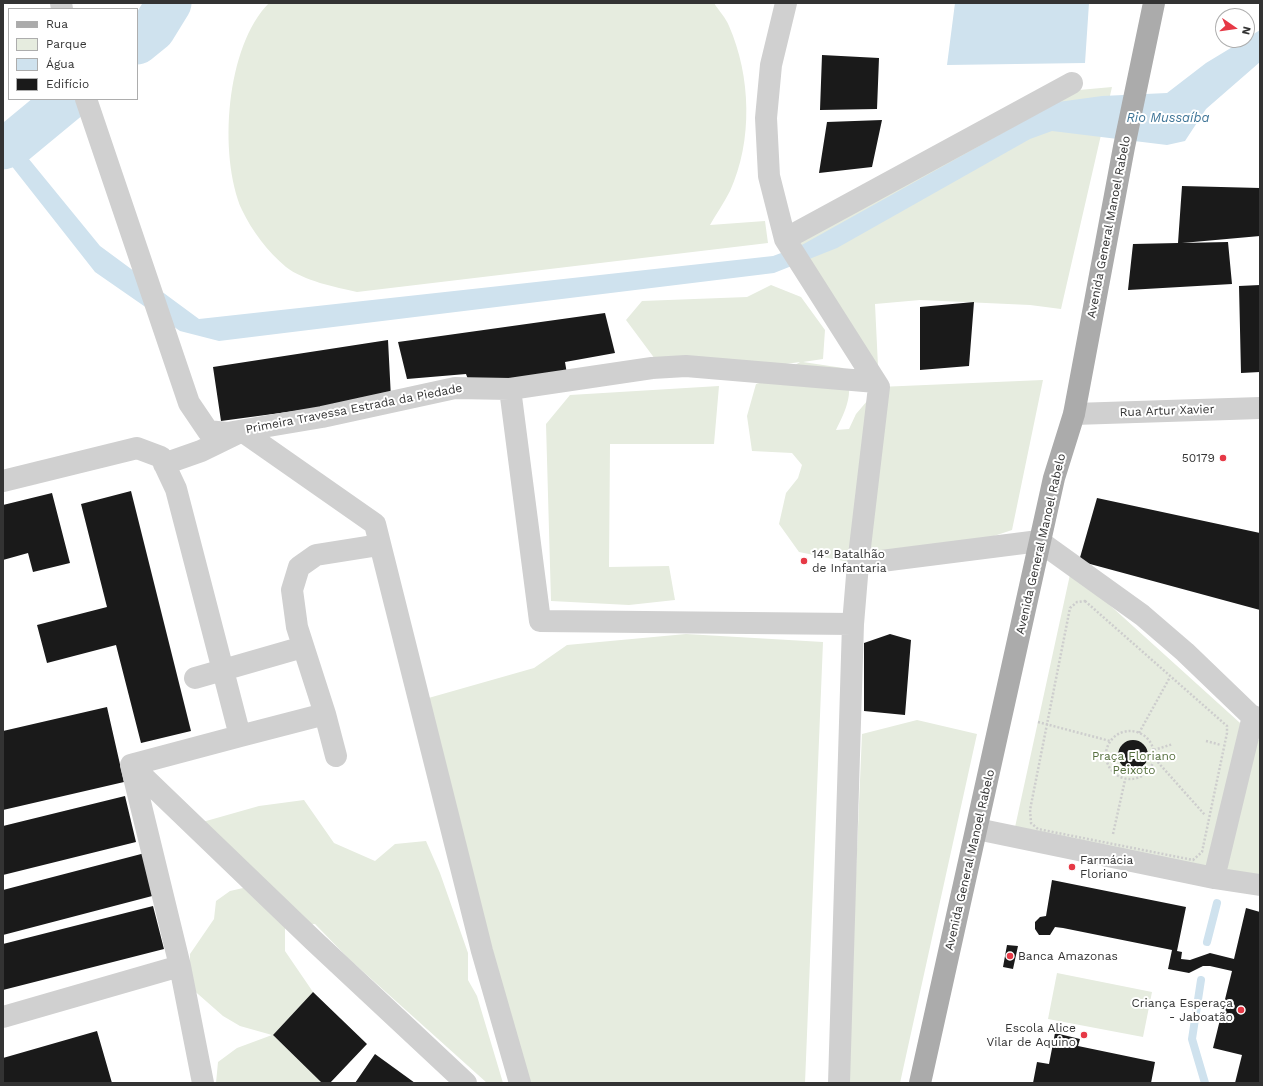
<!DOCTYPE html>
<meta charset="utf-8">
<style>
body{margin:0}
#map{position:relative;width:1263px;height:1086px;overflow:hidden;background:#fff;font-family:"Work Sans",sans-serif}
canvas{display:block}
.frame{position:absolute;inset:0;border:4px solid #333;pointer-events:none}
.legend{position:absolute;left:8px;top:8px;width:130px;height:92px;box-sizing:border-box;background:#fff;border:1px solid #adadad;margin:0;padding:5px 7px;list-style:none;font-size:12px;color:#333}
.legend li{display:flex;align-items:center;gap:8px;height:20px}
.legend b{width:20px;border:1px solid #adadad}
.north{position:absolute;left:1215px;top:8px;width:40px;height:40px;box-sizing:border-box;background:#fff;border:1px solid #adadad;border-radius:50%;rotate:103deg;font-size:11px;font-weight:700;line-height:16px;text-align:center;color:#333}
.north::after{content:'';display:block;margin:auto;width:14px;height:18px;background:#e63946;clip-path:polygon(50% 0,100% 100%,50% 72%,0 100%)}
</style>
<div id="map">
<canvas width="1263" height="1086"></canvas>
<div class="frame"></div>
<ul class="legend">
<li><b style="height:5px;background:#ababab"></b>Rua</li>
<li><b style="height:11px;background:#e6ecdf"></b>Parque</li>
<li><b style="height:11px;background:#cfe2ee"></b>Água</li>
<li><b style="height:11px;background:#1a1a1a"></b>Edifício</li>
</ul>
<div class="north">N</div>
</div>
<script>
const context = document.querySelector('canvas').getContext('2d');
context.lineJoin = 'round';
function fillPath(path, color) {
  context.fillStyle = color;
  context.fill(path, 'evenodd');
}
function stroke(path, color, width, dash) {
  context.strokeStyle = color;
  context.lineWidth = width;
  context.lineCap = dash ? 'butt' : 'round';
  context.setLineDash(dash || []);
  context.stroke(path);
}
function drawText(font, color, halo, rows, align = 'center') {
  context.font = font + ' "Work Sans",sans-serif';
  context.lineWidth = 4;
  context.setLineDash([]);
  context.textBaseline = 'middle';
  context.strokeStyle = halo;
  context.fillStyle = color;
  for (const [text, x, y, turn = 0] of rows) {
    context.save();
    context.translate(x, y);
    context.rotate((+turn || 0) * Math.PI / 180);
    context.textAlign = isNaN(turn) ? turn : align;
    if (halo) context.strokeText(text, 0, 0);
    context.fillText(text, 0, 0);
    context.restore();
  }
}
fillPath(new Path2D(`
 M269,3H714C719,11 726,18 729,26C751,76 753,141 730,191C724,203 716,214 710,225L765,221L768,243L357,292C335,287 304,281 286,267C268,252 252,231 242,210C218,155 226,46 269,3Z
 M1112,87L1061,309L1030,305L920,300L875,304L879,387L1043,380L1012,530L946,552L858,564L799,552L779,524L786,493L798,478L802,465L792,453L752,451L747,416L756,384L774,378L800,362L764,367L655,359L626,320L642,301L747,297L771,285L801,297L825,330L823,359L803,362L843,368C856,390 846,410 836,430L849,429L856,414L879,387L785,239L1057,92Z
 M719,386L714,444H610L609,567L669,566L675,600L629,605L551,601L546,424L570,395Z
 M1071,570L1260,741V877L1012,841Z
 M686,634L823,642L805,1083H523L425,699L534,668L567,645Z
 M917,720L977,734L900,1083H847L862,734Z
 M304,800L334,843L375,861L395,844L426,841L440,873L468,953V980L477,996L503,1083H487L348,958L315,924L285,926V951L313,992L273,1035L322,1083H216L218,1062L237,1048L272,1035L240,1026L223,1016L190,987V954L214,919L216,901L230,891L265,883L199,823L259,806Z
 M1057,973L1152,992L1143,1037L1048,1019Z`), '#e6ecdf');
fillPath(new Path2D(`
 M955,3H1089L1085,63L947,65Z
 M1260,30V62L1206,109L1185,141L1167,145L1052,131L1030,139L837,248L774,273L219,341L180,331L95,272L3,155V147L15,142L100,246L199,319L773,256L800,246L1058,102L1102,96L1167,93L1206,63L1244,40H1247V38Z`), '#cfe2ee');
stroke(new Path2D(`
 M1207,942L1217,903
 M1201,980L1192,1039L1205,1083`), '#cfe2ee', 8);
stroke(new Path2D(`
 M137,42L153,29L169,3
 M3,147L15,142L67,99`), '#cfe2ee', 45);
fillPath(new Path2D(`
 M822,55L879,58L877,109L820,110Z
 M882,120L872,167L819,173L827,122Z
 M1182,186L1260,188V236L1182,243L1228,242L1232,284L1128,290L1133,244L1178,243Z
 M1260,285V372L1241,373L1239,286Z
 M974,302L969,366L920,370V307Z
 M605,313L615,353L565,362L567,374L469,382L466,374L407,379L398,342Z
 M388,340L391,398L221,421L213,367Z
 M131,491L191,731L141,743L116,645L47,663L37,625L107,607L81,504Z
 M52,493L70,563L33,572L28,553L3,560V505Z
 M1097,498L1260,533V610L1079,561Z
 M890,634L911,640L905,715L864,711V643Z
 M107,707L124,782L3,810V731Z
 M1118 755a15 15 0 1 1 30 0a15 15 0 1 1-30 0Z
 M125,796L136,842L3,875V826Z
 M145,853L156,895L3,935V890Z
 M1052,880L1186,907L1177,951L1182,952L1181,959L1190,960L1210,953L1234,959L1246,908L1260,912V1083H1235L1242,1055L1213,1048L1232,971L1210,966H1203L1189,973L1168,969L1172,950L1063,928L1055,927L1050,935H1039L1035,929V922L1040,917L1046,916Z
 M153,906L164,949L3,990V944Z
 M1007,945L1018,946L1013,969L1003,967Z
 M313,992L367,1044L330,1083H322L273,1035Z
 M97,1031L112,1083H3V1058Z
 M1055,1033L1080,1039L1078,1046L1155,1062L1151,1083H1033L1037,1062L1049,1064Z
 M375,1054L415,1083H355Z`), '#1a1a1a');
stroke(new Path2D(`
 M1085,601L1227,726V733L1202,852L1193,860L1038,829L1031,823L1030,810L1070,608L1077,602Z
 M1038,722L1110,741
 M1106 755a24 24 0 1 1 48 0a24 24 0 1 1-48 0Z
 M1139,733L1170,677
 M1206,741L1221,745
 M1154,750L1173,744
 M1155,759L1205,815
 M1113,834L1125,780`), '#cdcdcd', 2.5, [2, 2]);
stroke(new Path2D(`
 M61,3L62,9
 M786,3L771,65L766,118L769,176L785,239L879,387L858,564L853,624L839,1083
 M86,99L189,403L208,431L227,433L322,417L455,388L510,389L652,368L686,366L876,382
 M785,239L1072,83
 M510,389L540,621L853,624
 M1074,414L1260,408
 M164,464L201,451L242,431L375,524L482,951L520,1083
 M3,481L137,448L161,457L176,489L240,736L131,765
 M858,564L1039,541L1142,615L1185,652L1260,724
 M195,678L303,647
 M240,736L325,714
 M336,756L325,714L297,627L292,590L299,567L316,555L379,545
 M131,765L313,940L466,1083
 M977,829L1214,878L1260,885
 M1214,878L1253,716
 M180,966L203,1083
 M3,1017L180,966L131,765`), '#d0d0d0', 22);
stroke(new Path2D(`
 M920,1083L1054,478L1074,414L1124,147L1154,3`), '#ababab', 22);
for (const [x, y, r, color] of [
 [1223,458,4,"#e63946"],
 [804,561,4,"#e63946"],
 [1072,867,4,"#e63946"],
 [1010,956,4,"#e63946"],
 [1241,1010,4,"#e63946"],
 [1084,1035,4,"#e63946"]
]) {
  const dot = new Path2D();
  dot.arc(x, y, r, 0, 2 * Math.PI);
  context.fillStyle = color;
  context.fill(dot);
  stroke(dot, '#fff', 1.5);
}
drawText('12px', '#333', '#fff', [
 ["Avenida General Manoel Rabelo",1109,227,-79],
 ["Primeira Travessa Estrada da Piedade",354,409,-11],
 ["Rua Artur Xavier",1167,411,-2],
 ["Avenida General Manoel Rabelo",1041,544,-77],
 ["Avenida General Manoel Rabelo",970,860,-77]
]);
drawText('12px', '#333', '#fff', [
 ["50179",1215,458],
 ["14° Batalhão",812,554,"left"],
 ["de Infantaria",812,568,"left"],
 ["Farmácia",1080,860,"left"],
 ["Floriano",1080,874,"left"],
 ["Banca Amazonas",1018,956,"left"],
 ["Criança Esperaça",1233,1003],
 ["- Jaboatão",1233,1017],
 ["Escola Alice",1076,1028],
 ["Vilar de Aquino",1076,1042]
], 'right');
drawText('12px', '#56703f', '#fff', [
 ["Praça Floriano",1134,756],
 ["Peixoto",1134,770]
]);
drawText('italic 13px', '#3f7597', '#fff', [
 ["Rio Mussaíba",1168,118]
]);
</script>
